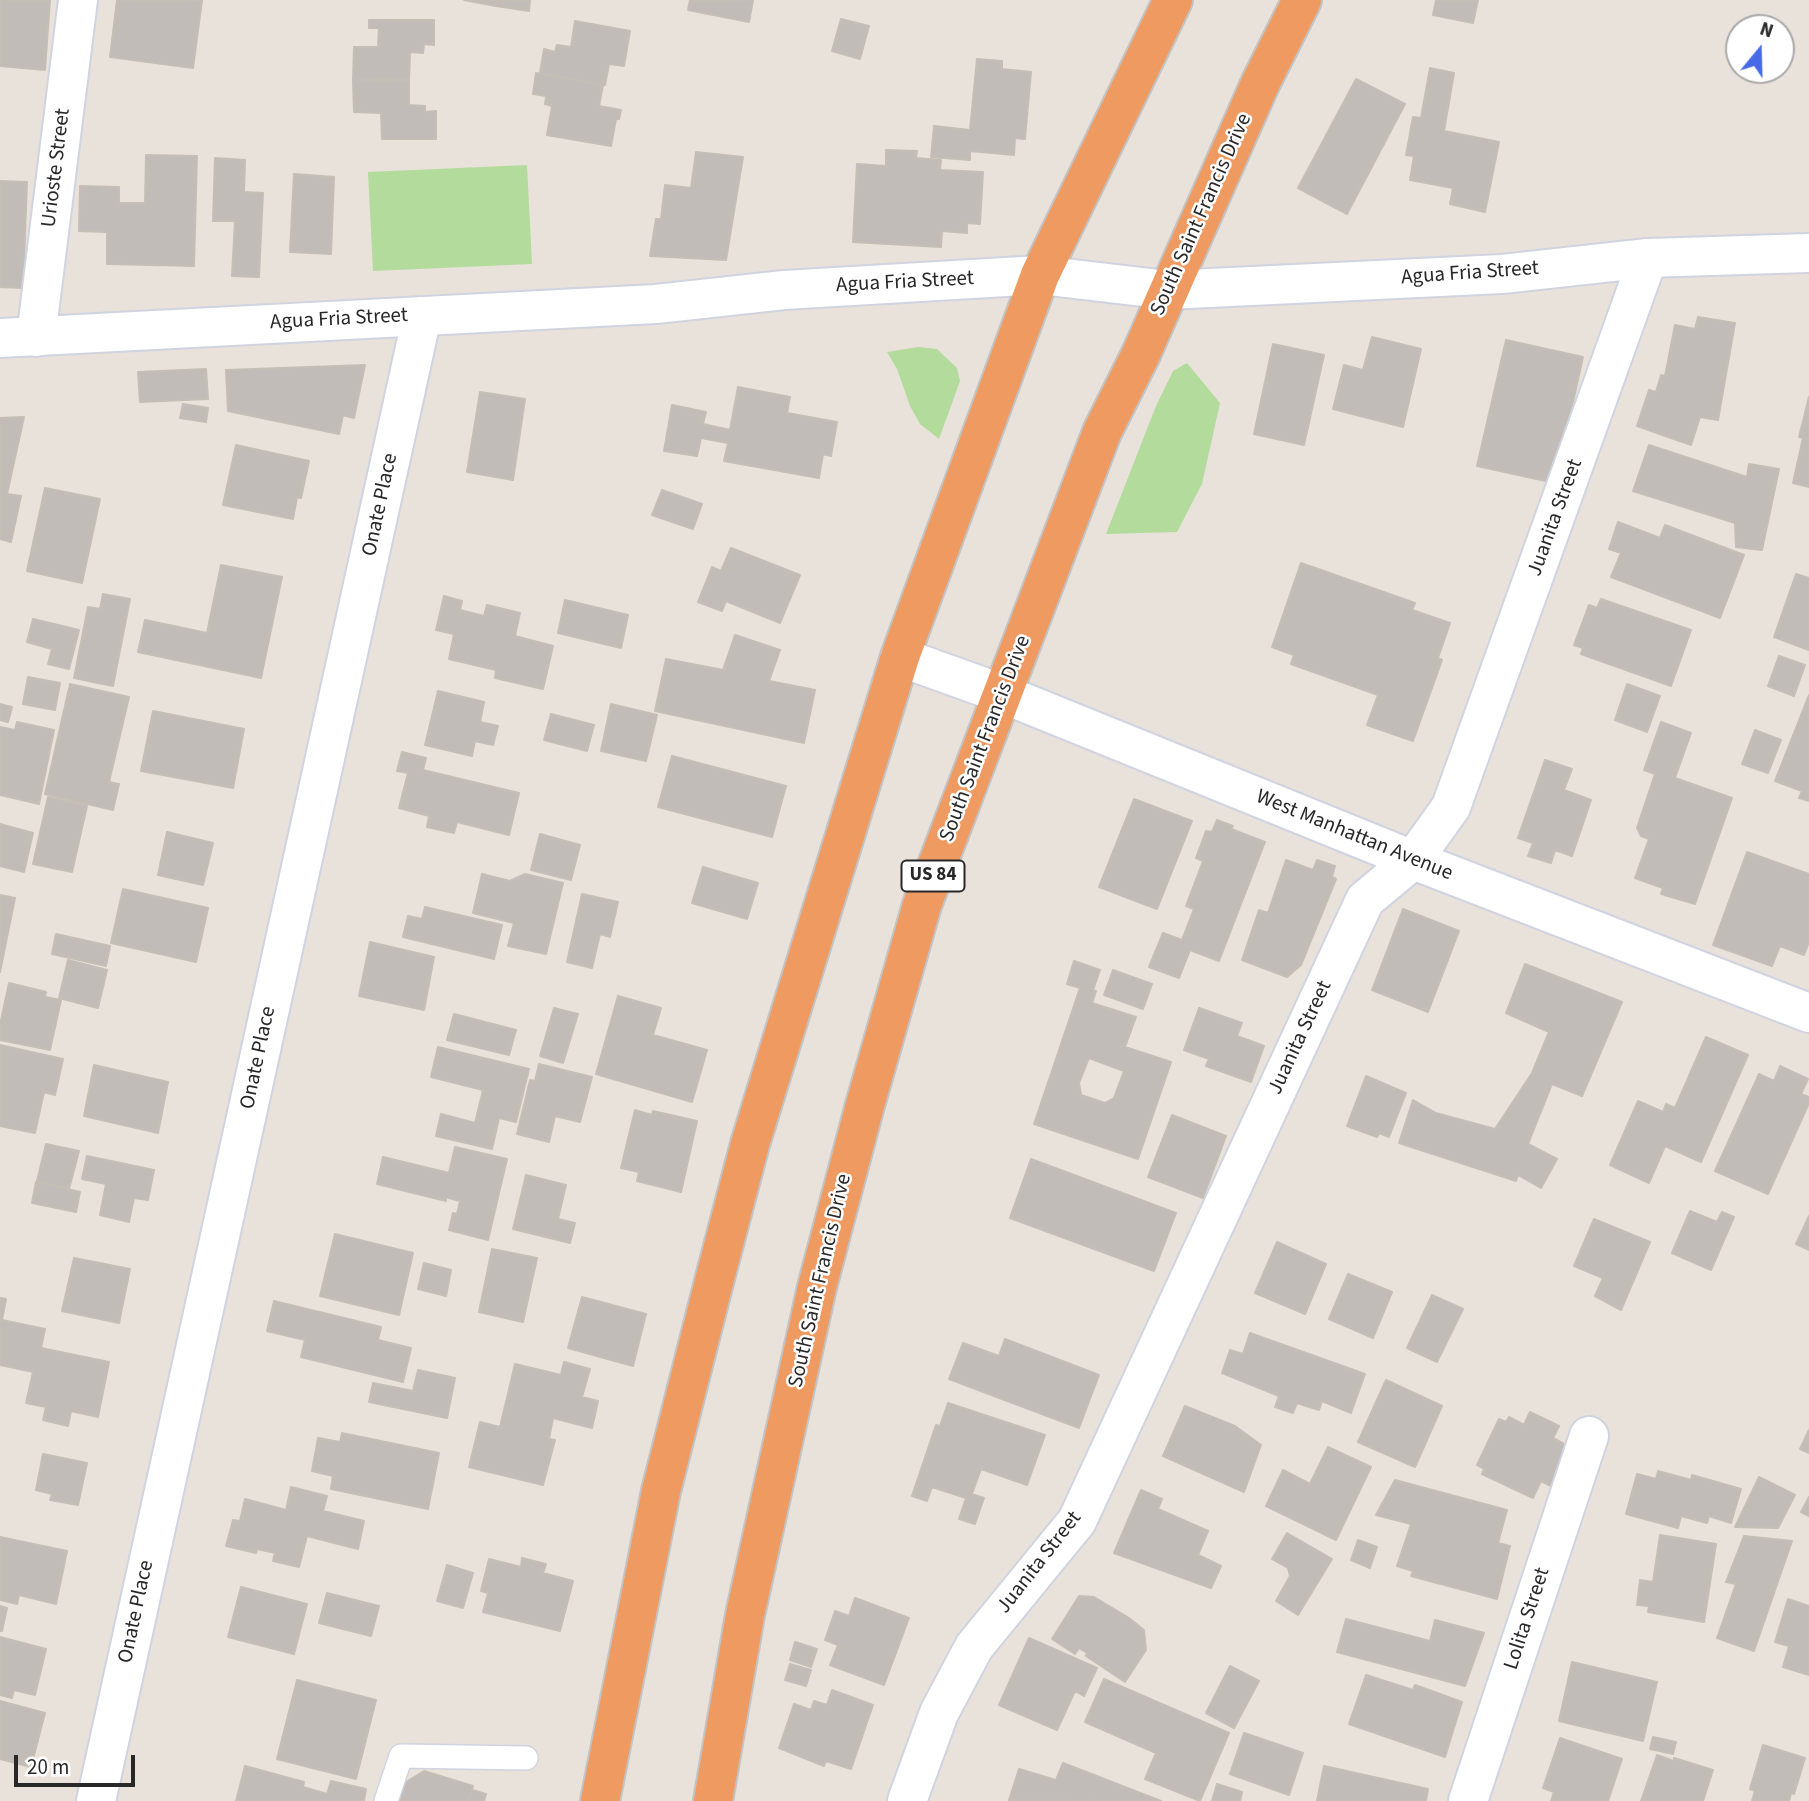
<!DOCTYPE html>
<style>
body{margin:0}
#map{position:relative;width:1809px;height:1801px;overflow:hidden;background:#e9e2db;font-family:"Source Sans 3",sans-serif}
canvas{display:block}
.north{position:absolute;left:1725px;top:14px;width:70px;height:70px;box-sizing:border-box;background:#fff;border:2px solid #a9a9a9;border-radius:50%;rotate:19deg;font-size:19px;font-weight:700;line-height:28px;text-align:center;color:#282828}
.north::after{content:'';display:block;margin:auto;width:24px;height:32px;background:#486ae9;clip-path:polygon(50% 0,100% 100%,50% 72%,0 100%)}
.scale{position:absolute;left:14px;top:1755px;width:121px;height:32px;box-sizing:border-box;border:4px solid #282828;border-top:0;padding-left:9px;font-size:21px;line-height:24px;white-space:nowrap;color:#282828;-webkit-text-stroke:5px #fff;paint-order:stroke}
</style>
<div id="map">
<canvas width="1809" height="1801"></canvas>
<div class="north">N</div>
<div class="scale">20 m</div>
</div>
<script>
const context = document.querySelector('canvas').getContext('2d');
context.lineJoin = 'round';
function fillPath(path, color) {
  context.fillStyle = color;
  context.fill(path, 'evenodd');
}
function stroke(path, color, width, dash) {
  context.strokeStyle = color;
  context.lineWidth = width;
  context.lineCap = dash ? 'butt' : 'round';
  context.setLineDash(dash || []);
  context.stroke(path);
}
function drawText(font, color, halo, rows, align = 'center') {
  context.font = font + ' "Source Sans 3",sans-serif';
  context.lineWidth = 5;
  context.setLineDash([]);
  context.textBaseline = 'middle';
  context.strokeStyle = halo;
  context.fillStyle = color;
  for (const [text, x, y, turn = 0] of rows) {
    context.save();
    context.translate(x, y);
    context.rotate((+turn || 0) * Math.PI / 180);
    context.textAlign = isNaN(turn) ? turn : align;
    if (halo) context.strokeText(text, 0, 0);
    context.fillText(text, 0, 0);
    context.restore();
  }
}
fillPath(new Path2D(`
 M527,165L532,264L373,271L368,172Z
 M918,347L937,349L957,368L960,381L939,439L920,424L910,406L897,369L887,352Z
 M1187,363L1220,403L1202,484L1177,532L1106,534L1156,406L1173,371Z`), '#b3db9b');
const building = new Path2D(`
 M0,0H50L45,70L0,66Z
 M117,0H202L193,68L110,57Z
 M464,0H497L496,6Z
 M497,0H530L529,11L496,6Z
 M690,0H753L749,22L688,10Z
 M1436,0H1478L1473,23L1433,15Z
 M841,19L869,26L860,59L832,51Z
 M369,20H434V45L424,44L423,53L410,52L409,80H353L354,47H378L379,28H369Z
 M575,21L630,31L624,66L609,64L605,85L540,73L544,49L555,52L557,45L571,47Z
 M977,59L1002,61V69L1031,72L1025,139L1015,138L1014,155L970,151V160L931,157L934,126L970,130Z
 M1430,68L1454,73L1444,131L1499,142L1485,212L1450,204L1453,188L1410,180L1414,156L1406,155L1413,117L1421,118Z
 M536,73L603,85L599,106L621,110L619,119H616L611,146L547,135L552,106L545,104L546,96L533,94Z
 M1356,79L1405,104L1347,214L1298,188Z
 M353,80H409V105L425,106V112L436,111V139H382L381,113L354,112Z
 M886,150L917,151L916,158L941,160L940,170L983,172L980,224L967,223V233L942,231L941,247L853,242L857,164L886,166Z
 M696,152L743,157L726,260L650,256L656,219H661L665,185L691,188Z
 M146,155L197,156L194,266L107,264V232L79,231L80,186L119,187V203H145Z
 M215,158L245,160L244,192L263,193L259,277L232,276L235,221H213Z
 M294,174L334,177L331,254L290,252Z
 M0,181L27,182L23,288L0,287Z
 M1698,317L1735,323L1718,420L1700,417L1691,445L1637,426L1649,390L1656,392L1661,375L1665,376L1675,325L1695,329Z
 M1372,337L1421,349L1403,427L1333,409L1344,365L1363,370Z
 M1506,340L1583,357L1555,483L1477,466Z
 M1273,344L1324,355L1304,445L1254,434Z
 M365,365L354,418L343,415L339,434L228,411L226,370Z
 M206,369L208,399L140,402L138,372Z
 M738,387L790,397L787,413L837,422L831,456L823,454L819,478L724,461L728,443L701,438L697,456L664,451L672,405L706,412L703,424L730,430Z
 M480,392L525,399L513,480L467,472Z
 M1809,397V487L1793,483L1803,438L1799,437Z
 M183,404L208,408L206,422L180,418Z
 M24,417L7,494L21,496L11,542L0,539V418Z
 M236,445L309,461L301,498L297,497L293,519L223,505Z
 M1649,445L1747,477L1749,464L1779,469L1762,550L1736,547L1735,523L1633,491Z
 M45,488L100,499L82,583L27,571Z
 M662,490L702,504L693,529L652,515Z
 M1618,522L1660,538L1665,525L1744,555L1720,618L1611,577L1621,553L1609,549Z
 M731,548L800,575L780,623L726,601L722,611L698,602L712,567L721,571Z
 M1301,563L1415,603L1412,610L1450,623L1438,658L1442,660L1413,741L1367,725L1378,695L1291,664L1294,655L1272,647Z
 M221,565L282,577L261,678L138,652L145,620L207,633Z
 M1796,574L1809,578V650L1774,637Z
 M103,594L130,599L113,686L74,678L88,607L100,609Z
 M444,596L462,601L460,610L484,616L487,605L520,613L515,636L553,646L543,689L495,678L496,670L449,659L454,634L436,630Z
 M1601,599L1691,630L1671,686L1581,654L1583,648L1574,645L1589,605L1597,608Z
 M565,600L628,615L621,648L558,633Z
 M33,619L79,630L69,669L48,664L52,649L27,642Z
 M735,635L780,650L769,681L815,690L804,743L655,711L666,659L723,670Z
 M1779,656L1805,665L1794,696L1768,686Z
 M28,677L60,683L55,710L23,704Z
 M70,684L129,697L109,782L119,784L113,810L45,794Z
 M1627,684L1660,696L1647,732L1615,720Z
 M438,691L484,702L480,722L498,726L493,745L475,741L472,756L425,745Z
 M1809,695V801L1799,798L1802,791L1775,781Z
 M0,704L12,707L8,722L0,720Z
 M611,704L657,715L646,761L601,751Z
 M153,711L244,729L233,788L141,771Z
 M551,714L594,725L587,751L544,740Z
 M17,722L54,730L39,804L0,795V727L15,730Z
 M1661,722L1691,733L1675,778L1732,798L1695,904L1661,894L1663,888L1635,878L1649,839L1641,836L1637,828L1655,774L1644,770Z
 M1755,730L1781,740L1768,773L1742,764Z
 M402,752L426,758L423,770L519,793L509,835L457,822L454,833L427,827L429,816L399,808L408,773L397,771Z
 M672,756L786,786L772,837L658,807Z
 M1545,760L1572,769L1564,790L1591,800L1572,856L1555,850L1551,863L1528,856L1533,843L1518,838Z
 M48,797L87,806L72,872L33,864Z
 M1134,799L1192,821L1157,909L1099,887Z
 M1217,820L1233,826L1231,829L1265,842L1219,961L1190,950L1179,978L1149,967L1163,933L1182,940L1194,909L1186,906L1203,861L1196,858L1206,831L1212,832Z
 M0,824L33,833L24,872L0,866Z
 M167,832L213,843L203,885L158,875Z
 M540,834L580,845L571,880L531,870Z
 M1747,852L1809,874V942L1804,955L1780,946L1772,966L1713,945Z
 M1286,860L1313,870L1317,860L1335,866L1332,877L1336,879L1301,965L1287,977L1242,960L1259,910L1268,913Z
 M703,867L758,883L747,919L692,903Z
 M482,874L510,881L525,874L563,883L546,954L508,946L514,923L473,913Z
 M123,889L208,908L196,962L111,943Z
 M582,894L618,902L610,937L600,934L592,968L567,962Z
 M0,895L15,898L0,972Z
 M425,907L502,925L494,959L403,937L408,916L422,919Z
 M1403,909L1459,931L1428,1012L1372,990Z
 M56,934L110,946L106,966L52,954Z
 M370,942L434,957L424,1010L359,996Z
 M68,960L107,970L98,1008L59,998Z
 M1074,961L1100,970L1093,990L1096,991L1092,1003L1136,1017L1125,1047L1171,1062L1138,1159L1034,1124L1080,988L1067,984ZM1089,1058L1124,1071L1114,1098L1105,1103L1081,1095L1079,1083Z
 M1525,964L1622,1002L1582,1096L1552,1084L1528,1144L1557,1159L1541,1188L1518,1175L1516,1181L1399,1143L1413,1100L1436,1113L1495,1129L1532,1073L1549,1032L1506,1013Z
 M1113,970L1152,984L1143,1009L1104,995Z
 M9,983L46,992L45,997L61,1000L50,1050L0,1040V1025Z
 M618,996L661,1008L653,1035L707,1050L692,1102L596,1074Z
 M554,1008L578,1014L563,1063L540,1056Z
 M1199,1008L1242,1023L1237,1036L1264,1046L1251,1082L1206,1066L1209,1059L1184,1050Z
 M454,1014L516,1030L509,1055L447,1040Z
 M1706,1037L1748,1055L1701,1162L1665,1146L1649,1183L1610,1165L1638,1101L1663,1112L1666,1104L1675,1108Z
 M0,1045L63,1059L55,1095L44,1092L35,1133L0,1126Z
 M438,1047L529,1069L516,1122L499,1118L492,1149L436,1136L441,1114L475,1123L483,1090L431,1077Z
 M539,1064L592,1077L580,1122L555,1116L549,1142L517,1134L530,1080L535,1081Z
 M94,1065L168,1082L158,1133L84,1116Z
 M1780,1066L1808,1079L1801,1094L1809,1097V1103L1768,1194L1715,1171L1759,1074L1774,1081Z
 M1366,1076L1406,1093L1389,1137L1379,1133L1377,1137L1347,1126Z
 M635,1110L652,1115L653,1111L697,1121L681,1192L637,1181L639,1172L621,1168Z
 M1172,1115L1226,1136L1203,1198L1148,1177Z
 M46,1144L79,1151L69,1189L37,1181Z
 M455,1147L507,1159L488,1240L449,1230L453,1213L457,1214L460,1201L446,1197V1201L377,1184L383,1157L449,1173Z
 M87,1156L154,1170L148,1200L134,1198L129,1222L100,1215L106,1184L82,1179Z
 M1031,1159L1176,1213L1154,1271L1010,1218Z
 M526,1175L566,1185L558,1219L575,1223L570,1243L513,1229Z
 M36,1182L80,1192L76,1212L32,1203Z
 M1690,1211L1717,1222L1722,1212L1734,1217L1711,1270L1672,1253Z
 M1809,1216V1250L1796,1244Z
 M1594,1219L1650,1242L1621,1310L1595,1296L1603,1278L1574,1266Z
 M335,1234L413,1253L399,1315L320,1296Z
 M1277,1242L1326,1264L1305,1314L1255,1293Z
 M492,1249L537,1258L523,1322L479,1312Z
 M74,1258L130,1269L119,1323L62,1311Z
 M424,1263L451,1270L446,1296L418,1289Z
 M1348,1274L1392,1292L1373,1338L1329,1319Z
 M1432,1295L1463,1309L1437,1362L1407,1348Z
 M582,1297L646,1314L633,1366L568,1348Z
 M0,1298L6,1299L2,1320L45,1329L41,1348L109,1362L98,1417L71,1411L68,1426L43,1420L46,1407L26,1403L33,1372L0,1365Z
 M274,1301L381,1327L378,1340L411,1348L403,1382L301,1357L305,1340L267,1331Z
 M1250,1333L1365,1374L1351,1413L1322,1401L1319,1410L1297,1403L1293,1413L1275,1407L1279,1396L1222,1373L1230,1350L1243,1354Z
 M1005,1339L1099,1375L1079,1428L949,1379L963,1343L999,1356Z
 M564,1362L590,1369L582,1397L598,1401L592,1428L553,1418L549,1439L555,1440L543,1485L469,1467L480,1422L500,1427L515,1364L561,1375Z
 M418,1370L455,1378L447,1418L369,1402L373,1383L413,1391Z
 M1386,1380L1442,1406L1415,1467L1358,1442Z
 M948,1403L1045,1435L1027,1485L981,1469L972,1494L984,1498L975,1524L959,1519L966,1498L932,1487L927,1501L912,1496L936,1425L940,1426Z
 M1185,1406L1235,1426L1261,1445L1244,1492L1163,1456Z
 M1530,1412L1559,1426L1553,1438L1579,1452L1561,1491L1541,1481L1533,1498L1482,1474L1484,1469L1477,1465L1499,1419L1506,1422L1509,1417L1524,1425Z
 M1809,1430V1453L1800,1449Z
 M342,1433L439,1453L428,1509L331,1489L333,1476L312,1471L318,1438L340,1442Z
 M1328,1447L1371,1467L1336,1540L1266,1506L1283,1470L1310,1484Z
 M43,1454L87,1463L78,1505L50,1500L52,1494L36,1490Z
 M1658,1471L1691,1480L1692,1475L1741,1489L1731,1523L1709,1516L1707,1523L1681,1516L1678,1528L1626,1514L1637,1474L1656,1479Z
 M1759,1477L1795,1495L1778,1528L1735,1527Z
 M1395,1480L1507,1510L1498,1543L1510,1546L1497,1599L1411,1576L1413,1571L1397,1566L1411,1524L1376,1515Z
 M291,1487L327,1496L323,1511L364,1521L358,1549L307,1536L299,1567L273,1561L275,1553L257,1549L256,1553L226,1546L233,1520L240,1521L245,1499L286,1510Z
 M1141,1490L1162,1499L1158,1509L1208,1531L1198,1555L1221,1566L1211,1588L1114,1553Z
 M1809,1497V1516L1801,1512Z
 M1287,1533L1332,1559L1298,1615L1276,1601L1290,1576L1288,1568L1272,1559Z
 M1660,1535L1716,1544L1704,1622L1648,1612L1649,1606L1637,1605L1640,1580L1653,1582Z
 M1744,1536L1792,1541L1754,1651L1717,1638L1736,1584L1726,1582Z
 M0,1537L67,1551L56,1604L19,1595L17,1604L0,1600Z
 M1358,1540L1377,1547L1370,1568L1351,1560Z
 M522,1558L546,1564L543,1573L573,1581L560,1631L483,1612L488,1593L481,1591L489,1559L521,1567Z
 M447,1565L473,1573L463,1608L437,1601Z
 M241,1587L307,1604L294,1654L228,1637Z
 M327,1593L379,1606L371,1636L319,1623Z
 M1079,1596L1094,1597L1129,1618L1144,1630L1146,1650L1125,1682L1086,1656L1087,1653L1079,1648L1075,1654L1052,1639Z
 M855,1598L909,1618L884,1685L830,1665L838,1645L825,1640L835,1611L849,1616Z
 M1788,1599L1809,1606V1675L1783,1667L1789,1646L1775,1642Z
 M0,1606L7,1608L2,1631H0Z
 M1346,1619L1430,1641L1435,1620L1484,1633L1465,1686L1337,1652Z
 M0,1637L46,1649L35,1695L14,1690L12,1698L0,1695Z
 M1029,1638L1097,1668L1084,1696L1075,1691L1057,1730L999,1705Z
 M795,1642L817,1649L811,1667L790,1660Z
 M1572,1662L1657,1682L1643,1741L1559,1721Z
 M790,1664L811,1670L806,1686L785,1680Z
 M1230,1666L1259,1681L1234,1728L1206,1713Z
 M1366,1675L1413,1690L1415,1685L1462,1702L1445,1757L1349,1724Z
 M1104,1679L1229,1733L1200,1801L1145,1779L1156,1753L1085,1722Z
 M297,1680L376,1700L356,1779L277,1759Z
 M832,1690L873,1705L851,1769L826,1761L824,1766L779,1748L794,1704L811,1710L814,1701L827,1705Z
 M0,1701L45,1713L31,1767L0,1759Z
 M1244,1733L1303,1753L1289,1795L1230,1774Z
 M1653,1737L1676,1742L1673,1754L1650,1749Z
 M1560,1738L1622,1759L1608,1801H1551L1554,1792L1543,1788Z
 M1763,1745L1805,1758L1794,1794L1791,1793L1789,1801H1752L1755,1791L1750,1789Z
 M1657,1755L1674,1761V1758L1713,1770L1703,1801H1641Z
 M1063,1763L1161,1801L1009,1800L1019,1769L1056,1780Z
 M245,1766L304,1782L303,1787L327,1794L331,1781L366,1789L364,1801H236Z
 M1324,1766L1428,1789L1426,1801H1317Z
 M424,1771L473,1786L468,1801H398L403,1784Z
 M1217,1784L1242,1792L1240,1801H1212Z
 M472,1790L486,1794L484,1801H468Z`);
fillPath(building, '#c1bcb7');
stroke(building, '#c4beb5', 2);
const lane = new Path2D(`
 M386,1801L401,1756L526,1758`);
const street = new Path2D(`
 M36,337L78,0
 M900,657L1003,694L1413,860L1809,1013
 M96,1801L422,316
 M907,1801L939,1713L974,1647L1077,1521L1365,900L1413,860L1451,807L1648,258
 M1468,1801L1589,1436`);
const secondary = new Path2D(`
 M0,338L656,304L784,290L1040,275L1168,290L1502,274L1648,258L1809,253`);
const highway = new Path2D(`
 M600,1801L661,1491L716,1274L750,1144L900,657L1040,275L1173,0
 M713,1801L745,1615L817,1287L865,1105L922,905L1102,432L1141,354L1260,84L1302,0`);
stroke(lane, '#d0d3e0', 26);
stroke(street, '#d0d3e0', 42);
stroke(secondary, '#d0d3e0', 42);
stroke(highway, '#c3c3c3', 42);
stroke(lane, '#fff', 23);
stroke(street, '#fff', 38);
stroke(secondary, '#fff', 38);
stroke(highway, '#ef9a60', 38);
for (const [x, y, w] of [
 [933,876,63]
]) {
  const box = new Path2D();
  box.roundRect(x - w / 2, y - 15.5, w, 31, 5);
  context.fillStyle = '#fff';
  context.fill(box);
  stroke(box, '#282828', 2);
}
drawText('bold 19px', '#282828', null, [
 ["US 84",933,876]
]);
drawText('21px', '#282828', '#fff', [
 ["Urioste Street",57,168,-83],
 ["South Saint Francis Drive",1202,215,-66],
 ["Agua Fria Street",1470,274,-4],
 ["Agua Fria Street",905,283,-3],
 ["Agua Fria Street",339,320,-3],
 ["Onate Place",381,505,-78],
 ["Juanita Street",1556,518,-70],
 ["South Saint Francis Drive",986,739,-69],
 ["West Manhattan Avenue",1354,836,22],
 ["Juanita Street",1301,1038,-65],
 ["Onate Place",259,1058,-78],
 ["South Saint Francis Drive",821,1281,-77],
 ["Juanita Street",1040,1563,-52],
 ["Onate Place",137,1612,-78],
 ["Lolita Street",1528,1619,-72]
]);
</script>
